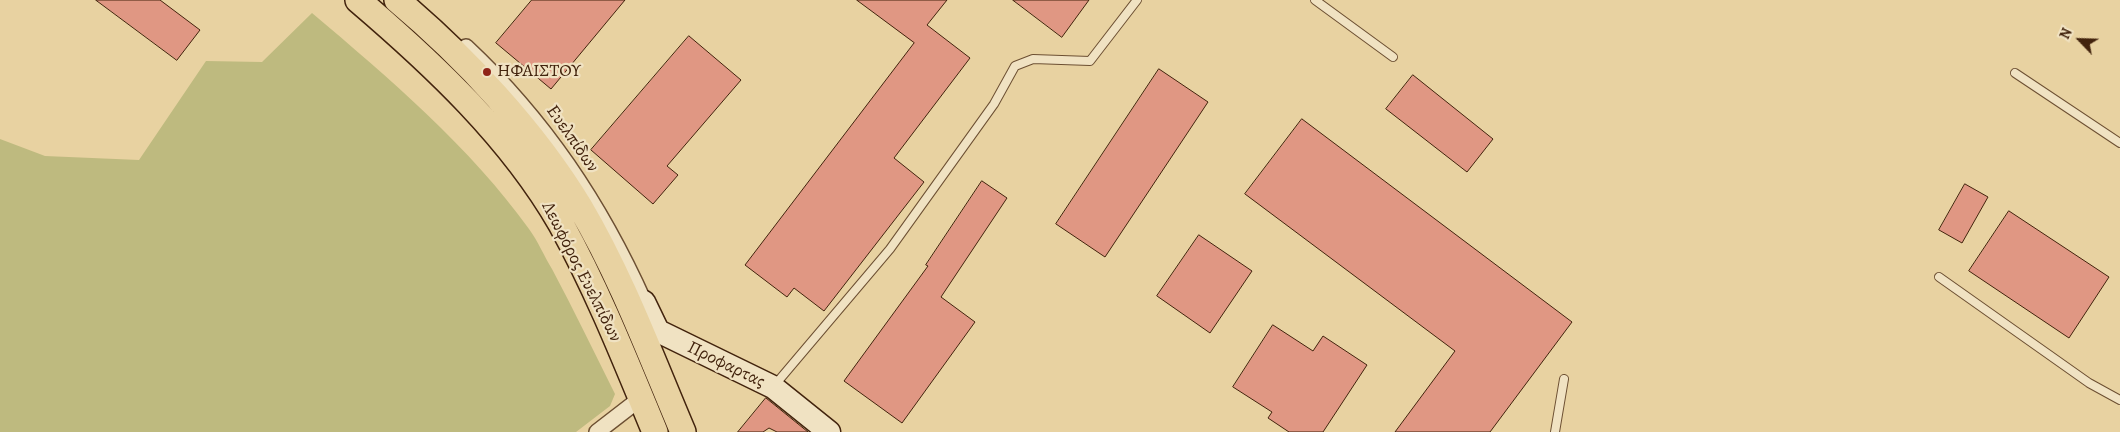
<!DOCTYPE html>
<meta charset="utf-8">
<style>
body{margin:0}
#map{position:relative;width:2120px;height:432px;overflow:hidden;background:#e8d2a1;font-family:Alegreya,serif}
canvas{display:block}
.north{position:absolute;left:2055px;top:15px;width:50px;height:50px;-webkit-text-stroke:4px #f0e2c2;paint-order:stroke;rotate:294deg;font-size:14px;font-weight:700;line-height:20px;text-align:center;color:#42230d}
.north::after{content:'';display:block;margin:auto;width:18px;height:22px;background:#42230d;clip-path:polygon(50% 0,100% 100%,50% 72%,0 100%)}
</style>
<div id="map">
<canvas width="2120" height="432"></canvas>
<div class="north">N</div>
</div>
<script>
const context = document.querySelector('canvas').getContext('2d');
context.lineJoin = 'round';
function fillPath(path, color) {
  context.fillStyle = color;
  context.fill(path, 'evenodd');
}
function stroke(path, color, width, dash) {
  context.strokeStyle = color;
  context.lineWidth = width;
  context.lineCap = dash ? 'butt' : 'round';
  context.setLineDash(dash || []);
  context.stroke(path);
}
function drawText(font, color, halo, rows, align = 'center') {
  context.font = font + ' Alegreya,serif';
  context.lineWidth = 4.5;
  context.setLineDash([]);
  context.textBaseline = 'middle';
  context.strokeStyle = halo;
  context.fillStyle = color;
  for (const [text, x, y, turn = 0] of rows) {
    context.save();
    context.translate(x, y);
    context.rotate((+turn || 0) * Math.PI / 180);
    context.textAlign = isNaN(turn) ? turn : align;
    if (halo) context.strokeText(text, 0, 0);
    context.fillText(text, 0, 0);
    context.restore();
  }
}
fillPath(new Path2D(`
 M312,13C389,78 471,148 529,229C538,241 544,256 552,269C574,310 594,352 615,394L610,406L576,432H0V139L45,156L139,160L206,61L262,62Z`), '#beba7f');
const building = new Path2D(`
 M96,0H160L200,30L177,60Z
 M532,0H625L551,89L496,43Z
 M857,0H947L927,25L970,58L894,158L924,182L824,311L794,288L787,297L745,265L914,43Z
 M1013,0H1089L1062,37Z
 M689,36L741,80L667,166L678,175L653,204L591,150Z
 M1159,69L1208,102L1105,257L1056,224Z
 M1413,75L1493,139L1467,172L1386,109Z
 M1302,119L1572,322L1490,432H1395L1455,351L1245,194Z
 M982,181L1007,198L941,297L975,322L902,423L844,381L928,266L926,265Z
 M1965,184L1988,197L1962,243L1939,230Z
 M2009,211L2109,277L2069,338L1969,271Z
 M1199,235L1252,271L1210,333L1157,296Z
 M1273,325L1313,351L1323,336L1367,365L1323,432H1289L1268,418L1272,412L1233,387Z
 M766,398L808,432H777L769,428L763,432H738Z`);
fillPath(building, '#e09783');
stroke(building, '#42230d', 1);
const lane = new Path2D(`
 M1315,0L1393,57
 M2015,73L2120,143
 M1939,277L2089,383L2120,400
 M774,386L890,249L994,104L1015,66L1033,59L1090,61L1137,0
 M1555,432L1564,379`);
const street = new Path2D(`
 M466,47C544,120 600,204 644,302
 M597,432L641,398`);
const secondary = new Path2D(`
 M629,305L644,302L658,331L773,387L829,432`);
const primary = new Path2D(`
 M358,0C433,64 511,137 561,224C598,291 626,362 655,432
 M397,0C465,57 534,131 580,207C622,278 651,357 683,432`);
stroke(lane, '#6c4f32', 10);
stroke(street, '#6c4f32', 18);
stroke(secondary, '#42230d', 25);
stroke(primary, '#42230d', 28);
stroke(lane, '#f0e2c2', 8);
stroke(street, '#f0e2c2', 15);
stroke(secondary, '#f0e2c2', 22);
stroke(primary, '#e8d2a1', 25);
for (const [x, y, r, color] of [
 [487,72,5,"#8f2418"]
]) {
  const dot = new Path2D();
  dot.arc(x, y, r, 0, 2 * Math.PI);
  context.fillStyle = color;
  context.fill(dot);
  stroke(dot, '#f0e2c2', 2);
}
drawText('18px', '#42230d', '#f0e2c2', [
 ["ΗΦΑΙΣΤΟΥ",497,72]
], 'left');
drawText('18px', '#42230d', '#f0e2c2', [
 ["Ευελπίδων",572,139,55],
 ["Λεωφόρος Ευελπίδων",581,272,63],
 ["Προφαρτας",726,365,26]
]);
</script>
